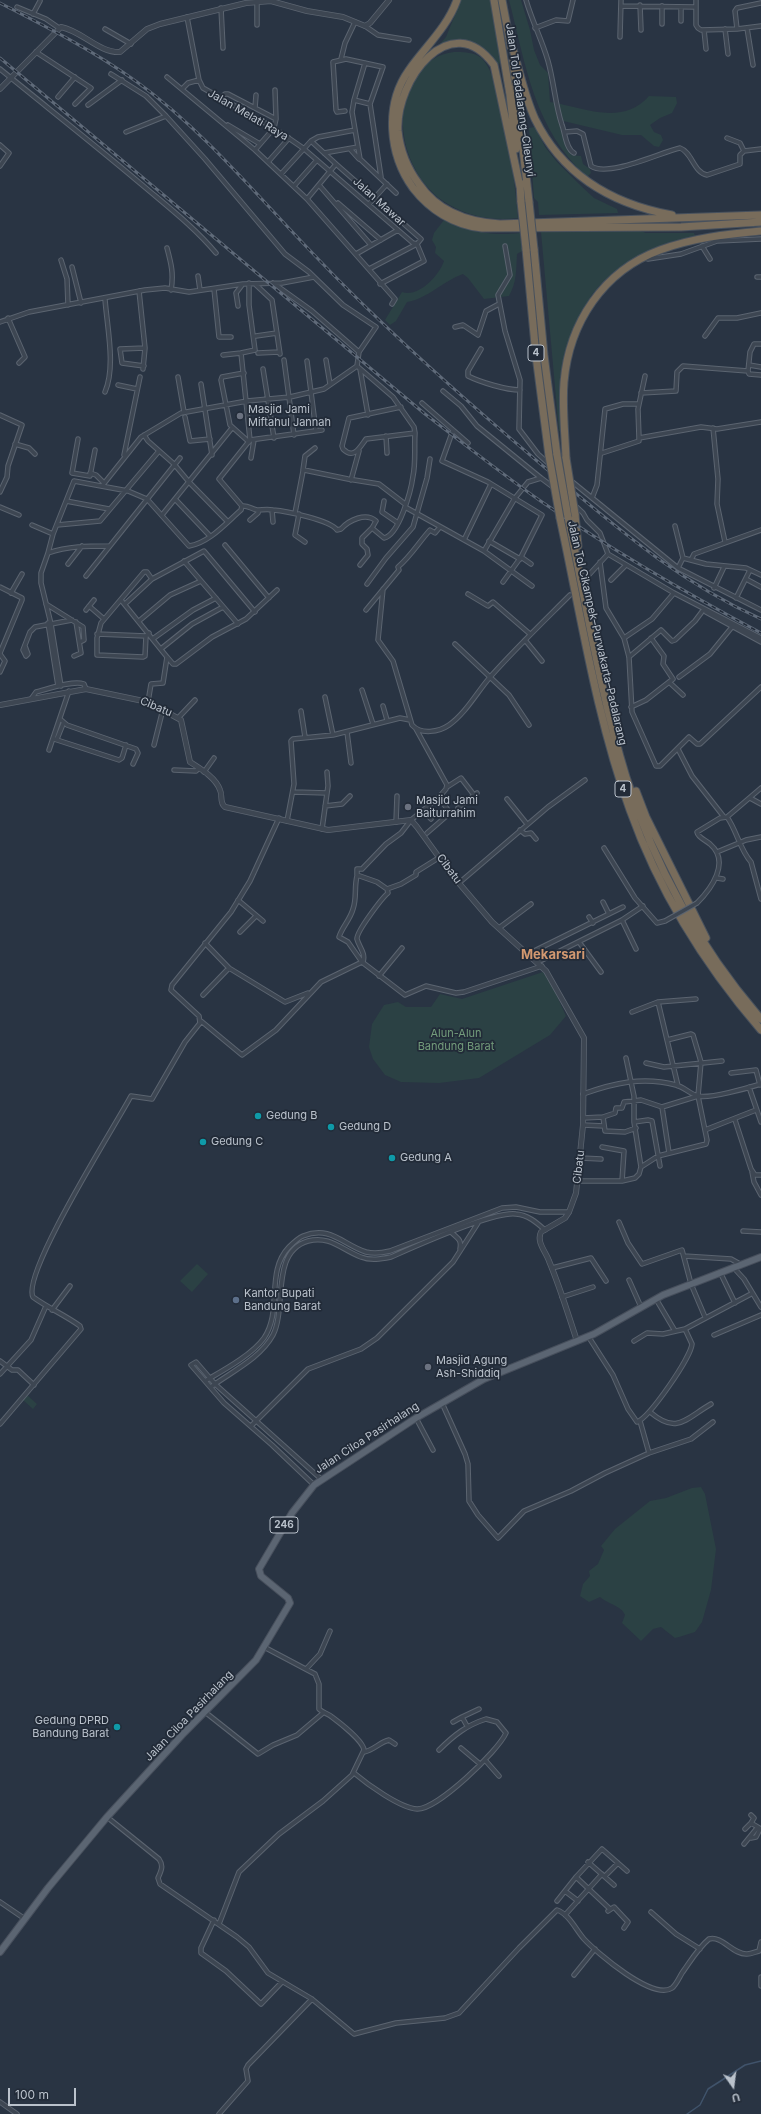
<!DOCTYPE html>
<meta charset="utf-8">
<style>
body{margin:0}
#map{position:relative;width:761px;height:2114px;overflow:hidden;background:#293443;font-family:Inter,sans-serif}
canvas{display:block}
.north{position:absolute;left:713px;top:2066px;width:40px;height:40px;-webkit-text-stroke:3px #222b38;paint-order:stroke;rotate:166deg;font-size:11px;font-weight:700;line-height:16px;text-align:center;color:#bac2cc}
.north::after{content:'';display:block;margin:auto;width:14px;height:18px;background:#bac2cc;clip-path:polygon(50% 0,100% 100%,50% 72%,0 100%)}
.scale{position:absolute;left:8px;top:2088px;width:68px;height:18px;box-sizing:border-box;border:2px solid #bac2cc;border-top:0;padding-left:5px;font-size:12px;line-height:14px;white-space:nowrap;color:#bac2cc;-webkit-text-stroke:3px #222b38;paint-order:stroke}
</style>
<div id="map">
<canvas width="761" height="2114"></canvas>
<div class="north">U</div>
<div class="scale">100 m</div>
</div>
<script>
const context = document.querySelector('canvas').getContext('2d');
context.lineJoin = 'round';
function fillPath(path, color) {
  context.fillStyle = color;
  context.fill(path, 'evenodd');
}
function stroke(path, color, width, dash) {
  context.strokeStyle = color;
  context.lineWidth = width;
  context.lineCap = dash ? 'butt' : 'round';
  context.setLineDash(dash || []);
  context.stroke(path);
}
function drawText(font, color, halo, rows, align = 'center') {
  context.font = font + ' Inter,sans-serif';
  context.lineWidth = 3.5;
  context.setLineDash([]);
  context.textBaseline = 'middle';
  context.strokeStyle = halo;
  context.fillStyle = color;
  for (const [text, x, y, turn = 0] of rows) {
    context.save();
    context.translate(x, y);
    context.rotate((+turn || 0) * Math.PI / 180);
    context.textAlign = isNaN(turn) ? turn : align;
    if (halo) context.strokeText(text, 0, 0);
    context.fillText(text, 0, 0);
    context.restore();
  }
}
fillPath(new Path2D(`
 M461,0H490L502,62L497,65L482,49L445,44L439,45L446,37Z
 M509,0H521L530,30L534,50L540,65L548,73L550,102C583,107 622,127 649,96L676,97L677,103L672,113L660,118L650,125L654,132L661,135L663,140L659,147L654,146L641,135H622L559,120L571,155L581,156L583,164L590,169L591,173L587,177C534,129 526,66 509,0Z
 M454,52C463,52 472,52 480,57C503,73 516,189 518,218C494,221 469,217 448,204C406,180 387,112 419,73C428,61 438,54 454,52Z
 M535,127L545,147L557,162L578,183L594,198L617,209L618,213L539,215L538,202L534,198L529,128Z
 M444,220C475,232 487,236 520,233L522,251L517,254C516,270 517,282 509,296L484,299L468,278L463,274C443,281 427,299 407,302L396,321L390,325L385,320L402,292C418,298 439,276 444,261L435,253L436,247L432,240L434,233Z
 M638,230L646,233H694L695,236C658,243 619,261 595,291C588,299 584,309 579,318C572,330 567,342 564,357C560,381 562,406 563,431H559L541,232Z
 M543,972L551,983L566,1016L550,1035L479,1078L439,1083L401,1082L385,1075L373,1059L369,1047L372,1024L384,1005L398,1002L406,1007H431L440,994L462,999Z
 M197,1264L208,1274L192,1292L180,1281Z
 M27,1395L37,1404L33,1409L23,1400Z
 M701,1487L705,1494L716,1549L711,1590L702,1622L695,1632L679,1637L675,1638L661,1627L653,1629L641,1641L622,1623L625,1615C622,1606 608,1604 600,1597L589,1602L580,1596L583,1584L590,1576L589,1571L598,1564L604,1550L601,1546L615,1529L650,1501L666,1498L692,1488Z`), '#2b4144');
stroke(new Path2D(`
 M687,2114L700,2105L708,2089L719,2082L745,2065L761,2061`), '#40536b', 1.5);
const minor = new Path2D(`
 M526,0C532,21 542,40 548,61C554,82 555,104 562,125C565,133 566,149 574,153
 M640,5L641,30
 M621,6L696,7V25L698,28L701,30L737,29L735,11L737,8L761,3
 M17,7L46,19L59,28
 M696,7V0
 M221,8L223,48
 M33,14L40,1
 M187,17L199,80L203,88L274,128L303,148L413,243L417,244L424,261L380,284
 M681,21V7
 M662,24V6
 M257,25V2
 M365,26L378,35L409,40
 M535,28L556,20L568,21L573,0
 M747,28L753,65
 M105,29L131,44
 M725,29L728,54
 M737,29L761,26
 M704,30L706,49
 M620,37L621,0
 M36,52L91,88L75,104
 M341,59L345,43L355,22
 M365,63L354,100L352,112L360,159L396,193
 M0,69C49,109 99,148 147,189C172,210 196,229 216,253
 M111,74L146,96L166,116L205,159L285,254L309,272L343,305L376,327L359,352L357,366
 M167,77L255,150L307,199L395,299L392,304
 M182,89L188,83L199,80
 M58,97L75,77
 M220,99L225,94H228L276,119L275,90
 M354,100L370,104
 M88,105L122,80
 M255,108L256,95
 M345,111L337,112L336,110L333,62L346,59L383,67L370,104L381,177
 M228,125L260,144
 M126,132L166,116
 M565,132L577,131L583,134L591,166C608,178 661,152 680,148C692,152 694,173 707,175L740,164V155L744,151L761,149
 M727,138L740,143L744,151
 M0,145L9,153L0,166
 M350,149L359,159
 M255,150L274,128L276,119
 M324,153L358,147
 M268,162L289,138
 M336,164L421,239L417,244L369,269
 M281,174L311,141L318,137L355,130
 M319,185L371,245
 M294,186L317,160
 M307,199L336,164L311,141
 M338,203L381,240
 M369,204L387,184
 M505,246L510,275L498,295L505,331L520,380L519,429L538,454L549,464
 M702,246L710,259
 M167,248C171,263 174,274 171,290
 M356,254L398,230
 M648,259L681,254L717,241L761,239
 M61,260L67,279L68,305
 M72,267L81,303
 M198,276L200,290
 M757,277H761
 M249,283V305L255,350L241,353L250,440
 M273,283L312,311L359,352
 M255,284L272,300L280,354
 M214,289L219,337H231
 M139,291L145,348L143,369
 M105,299C107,327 116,366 105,392
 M238,306L236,293L242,285
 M8,318L25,357L19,363
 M0,322L29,312L145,290L165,288L189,292L243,284L282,283L314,277
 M455,327L463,325L478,335L486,311L499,304
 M256,336L277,333
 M705,336L718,318H737L761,313
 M761,344H754L750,352L748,371L749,374L761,375
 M481,349L468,371V376C480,382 506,390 520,390
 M258,353L279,352
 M223,355L241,353
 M284,360L294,435
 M326,360L330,384
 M307,361L316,431
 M749,365L761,367
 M144,366L122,363L120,349L145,348
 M357,366L393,397L414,427L415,433C414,447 416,462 413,476C411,491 399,535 384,538L372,528
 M263,369L274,438
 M360,369L368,415
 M244,373L222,377L221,380L230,425L249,442
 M178,377L184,412
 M201,384L212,455
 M118,385L137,389
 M443,391L461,406L477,426L541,478L528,482L515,498L484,551
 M641,393L676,391L677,372L683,366L748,371
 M422,403L468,443
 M401,407L349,418L342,446L343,449C354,460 360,447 366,439L415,433
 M0,415L22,425L8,466L7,477L0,492
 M185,417L190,441L210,439
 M713,428L718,479L717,504L725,542
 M453,430L442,461L488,482L542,515L521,557L503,582
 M144,435L148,441L174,464L189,482L228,522
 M386,436L387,453
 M639,438L638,409L645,376
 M78,439L72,473L90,476L95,450
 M15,444L29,448L35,454
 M602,453L639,441V438L701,427L717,429L761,422
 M124,455L140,377
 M251,458L254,440
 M303,470L305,456L315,448
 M90,473L96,475L104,483
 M541,478L553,487
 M351,480L359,451
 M570,480L678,568L761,610
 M102,486L141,437L181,413L247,401L290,397L324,389L357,366
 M566,497L583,513L587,520L600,533L608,554
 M592,498L597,485L605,409L623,404H639
 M175,499L210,536
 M66,501L109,509
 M384,501L382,512L398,523
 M242,506C248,505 251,509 257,510C262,510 267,509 273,510C286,511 330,520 337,530L341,529C349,520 366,512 376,521L372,528L362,538V544L367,549L368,555L360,565
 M242,506L219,479L250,440L322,430
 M0,507L19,515
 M405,507L484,551L532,586
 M272,510L273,522
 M295,513L303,471L304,470L348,479L379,484L405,504
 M299,514L295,535L305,542
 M162,515L232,428
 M250,520L258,513L259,510
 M32,525L53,534
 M57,525L100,521L159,451
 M675,526L683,558
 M464,540L491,484
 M489,541L520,559
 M225,545L269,598
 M48,553L53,534L74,481L128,491L147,499L189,546C209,543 226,523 241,510L242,506
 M521,557L531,564
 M691,560L694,554L761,530
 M184,561L238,624
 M600,562L606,608L624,638L629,657L632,712L656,766H660L689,737L697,744H700L761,687
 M68,564L82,546
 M678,568L683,558L706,564L746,568L761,575
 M86,576L180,458
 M586,578L608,554L674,593L761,638
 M746,579L761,587
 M611,580L626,565
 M367,584L386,558L413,527L427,478L430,459
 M0,587L22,598V600L0,653
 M714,588L724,567
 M383,589L378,640L393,661L412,725C421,735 439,732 449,725C466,713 477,692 491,676C516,648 543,622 570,595
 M11,593L22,574
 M468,594L488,606L493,602L530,634
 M736,598L750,570
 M121,600L167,657L173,664H176L212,637L246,619L277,590
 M46,604L83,627L84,640L80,642
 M125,604L152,579L204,551L255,612
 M89,606L104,619
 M86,610L94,600
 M366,610L399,570L398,567C411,556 419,542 430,530L435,533L440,527
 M706,612L761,642
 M139,621L170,595L201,581
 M48,623L58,686
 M149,633L146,636L145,656L143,657L97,655V638L101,623L144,572H147L152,579
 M97,634L146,636
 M154,638L193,610L216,598
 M624,638L652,619L674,593
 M525,640L542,661
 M455,644L509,695L529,725
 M25,646L28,654L26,656L23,650L30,632L35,627L72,620
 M162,648L192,624L223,607
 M0,654L5,661L0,672
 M74,656L81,653L76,622
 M629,657L661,630L672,641L675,640L695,621L704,609
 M679,677L710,654L732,627
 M669,682L683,695
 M61,686L51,624L41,583V573L48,553C68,546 88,546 109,546
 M362,690L373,724
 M325,697L333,735
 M31,699L36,692C48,689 73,680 84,684L86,689
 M148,702L151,684L163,683L167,657
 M383,706L387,720
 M631,707L646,700L673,679L663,664L664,656L651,638
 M301,711L305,737
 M179,717L195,700
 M60,719L67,725L136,749L138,753L133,764
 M416,729L447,785L446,789L439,797
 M347,732L351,763
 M54,739L119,760L122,758L126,745
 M57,739L63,724
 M154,745L163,709
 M678,749L692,776L724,817
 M49,750L69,691
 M174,770L196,771L199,768
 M204,772L214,758
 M447,787L461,778L474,795
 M294,792L327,793
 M750,798L761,804
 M507,799L527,824
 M325,806L342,804L350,796
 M458,808L477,793
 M423,810L431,819
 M727,817C737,831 740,850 751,862L761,899
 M287,821L294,784L291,741L293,739L333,735L400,718L410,720
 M396,822L397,796
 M322,829L328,786L327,772
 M520,830L525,834L531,833L536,839
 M604,848L635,898L657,923L665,921
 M717,852L746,840L761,837
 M357,876C354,887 357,898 353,909C350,920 342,927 339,937L348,942L362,962
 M717,878L723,879
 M459,883L548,807L585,780
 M387,889L401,884L416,875V872L440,857
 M238,900L263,921
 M603,902L609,914
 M697,903C711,889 731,862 710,844C706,840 698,838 697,832L720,818L727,817L761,788
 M589,917L593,923
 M622,920L636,949
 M499,928L531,904
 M240,932L256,916
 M579,942L601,972
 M205,943L229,968L285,1002L308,993
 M528,954L623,907
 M363,962C366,953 359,947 357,939C356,932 382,898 388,893L387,889L377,882L357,875V869H362L386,844L401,833L411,820L439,797L450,813L427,833
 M538,962L622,920L643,906
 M379,976L402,948
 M203,995L229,968
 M658,1002L678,1086
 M632,1012L658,1002L696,999
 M201,1021L242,1055L276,1030L321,982L362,962L405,995L426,986L456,993L464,992L542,966
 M646,1063L664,1067L722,1061
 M731,1073L756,1070L760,1085
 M749,1087L761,1122
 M583,1094C614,1083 643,1076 676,1085C684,1087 690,1094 698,1096C709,1099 748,1088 761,1084
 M662,1107L669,1153
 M603,1117L605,1131L625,1132L636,1128
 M583,1118L603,1117L615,1113L616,1108H622L624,1102L641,1100L662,1107L698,1096
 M735,1120L751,1169L755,1175H761
 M634,1122L648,1120L652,1121L660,1166
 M583,1125L604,1126
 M705,1130L756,1110
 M602,1147L624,1151L622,1181
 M581,1158L601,1159
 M641,1167L658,1156L706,1144L707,1140L698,1096L701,1062L693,1035L691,1034L667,1040
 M752,1172L754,1182L761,1195
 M578,1181H622L635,1178L639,1174L641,1167L634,1122V1096L626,1058
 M619,1222L628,1243L642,1264L682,1250L691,1284L705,1317
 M743,1231L761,1232
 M451,1232C457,1238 462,1239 460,1249
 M684,1256L731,1259L740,1264
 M733,1267L744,1279L761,1307
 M552,1268L591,1258L606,1281
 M720,1272L735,1303
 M629,1280L641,1307
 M562,1297L593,1287
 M656,1299L675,1331
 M52,1310L70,1286
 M714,1335L761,1315
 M588,1336L613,1375L628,1409L637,1422C650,1417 691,1357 692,1344L685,1329
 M634,1341L647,1333L663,1334L685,1329L751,1294
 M0,1361L12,1370H18L34,1385
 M0,1374L31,1340L46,1306
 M205,1381C222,1371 252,1355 264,1338C283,1310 265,1272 289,1247C293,1243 298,1238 303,1236C331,1225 343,1245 366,1252C374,1254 382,1253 390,1251L502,1208L516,1207L540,1212H569
 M211,1387L215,1384L196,1362L191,1365L224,1403L272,1445L314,1485
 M442,1403L465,1454L468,1464L469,1501L478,1515L498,1538L524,1511L571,1491L605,1473L649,1453L640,1421
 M650,1412C677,1435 685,1419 711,1404
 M416,1418L433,1450
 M0,1424L81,1329L80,1326C65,1315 48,1308 33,1297C21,1274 115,1126 131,1096L152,1099L185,1042L200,1023L199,1016L171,990L172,985L231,912L250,881L279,818
 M251,1426L308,1369L361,1349L377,1338L453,1262L478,1223
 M649,1453L691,1439L713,1422
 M321,1479L215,1384C235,1370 261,1357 273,1335C287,1308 270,1252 308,1241C330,1235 342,1250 361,1257C371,1261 381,1259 391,1257C416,1246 493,1211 516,1214C528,1215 536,1222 545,1230
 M307,1668L320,1654L330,1631
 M205,1712L258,1754L273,1745L297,1735L323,1713
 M453,1722L462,1717
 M467,1726L462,1717L479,1709
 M461,1748L480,1764
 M364,1752C374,1750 380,1742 389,1740L395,1744
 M485,1760L499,1776
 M354,1773C367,1784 400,1808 417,1809C437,1810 498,1751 506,1733L497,1722L486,1719C467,1725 454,1735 439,1750
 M107,1817L159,1859C164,1866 161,1871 158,1878L160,1884L237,1937L249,1947L268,1973L312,1999L354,2034L396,2023L445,2018L459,2013L519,1948L557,1910C569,1914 576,1930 584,1939C597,1953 653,2001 672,1988C676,1985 679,1978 682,1973C690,1962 698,1948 709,1939C722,1935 733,1955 747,1954C751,1954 755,1952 759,1951L761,1942
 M751,1823L754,1818L751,1815
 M745,1829L751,1823L761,1829
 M751,1838L756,1837L760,1829
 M744,1844L757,1828
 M588,1862L614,1885
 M605,1876L618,1863
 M576,1877L610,1909
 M565,1891L578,1901
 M557,1901L576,1877L602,1849L627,1871
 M0,1902L25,1919
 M608,1911L614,1907L628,1922L624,1928
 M651,1912L676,1934L700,1949
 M565,1915L602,1874
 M214,1920L201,1948V1953L226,1971L261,2004L282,1982
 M219,1924L239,1872L279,1834L323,1801L352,1775L364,1750C363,1741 340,1723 332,1717C327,1713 323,1713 319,1709V1684L315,1674L264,1647
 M574,1975L595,1949
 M761,1977V1986
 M0,2102L17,2114
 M219,2114L248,2081L246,2069L248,2065L312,1999`);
const tertiary = new Path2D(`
 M0,89L61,27C82,31 99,53 120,52L147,29L160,24L246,3L271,1L307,11L343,17L365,26L370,23L389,0
 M0,705L86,689L148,702L181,720L190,762C201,769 216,778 220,790C223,796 219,802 225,807L328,830L411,820L417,827L452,875L492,922L546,971L584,1038L583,1125L576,1193L569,1212L565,1218L541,1232C536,1242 546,1252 549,1261C560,1287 568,1314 577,1341`);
const primary = new Path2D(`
 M0,1952L48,1888L107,1817L182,1735L256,1660L290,1603L288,1598L261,1576L259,1569L292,1513L314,1485L416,1418L484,1379L594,1334L663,1295L761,1257`);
const motorway = new Path2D(`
 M457,0C447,28 425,47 409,70C384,105 389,155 413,188C430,210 454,225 482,228L681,227L761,222
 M494,0L510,95L516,149
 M502,0L511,47
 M511,43C519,68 524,95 535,119C563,176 612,204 672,215
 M513,61L529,202
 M520,183L521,202
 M520,187L494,65C451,6 395,80 398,131C400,150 407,168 419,184C438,212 467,222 500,224L761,215
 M526,249L536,356L549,456
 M534,249L544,355L557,455
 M566,458C565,433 562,407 564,382C569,323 603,271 660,250C692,238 727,234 761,231
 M575,514L578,546
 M568,517C586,603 600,692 626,777C654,865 700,949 761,1019
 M560,518C581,615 596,716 630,810C659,891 705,965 761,1030
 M636,791L646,817L706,938`);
stroke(minor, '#5b6470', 5.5);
stroke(tertiary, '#5b6470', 6);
stroke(primary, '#474f5c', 8);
stroke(motorway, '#48515d', 9);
stroke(minor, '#3d4652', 3.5);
stroke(tertiary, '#3d4652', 4.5);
stroke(primary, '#5b6572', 6);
stroke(motorway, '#786c5b', 7);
const rail = new Path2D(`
 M0,3C47,27 94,51 137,82C205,131 263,203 321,262C391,335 466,401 543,466C615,526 675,580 761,619
 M0,58L425,414C464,444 502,474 542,502C612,550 686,593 761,633`);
stroke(rail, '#5f6a79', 3);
stroke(rail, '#222b38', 1.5, [4.5]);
const minorBridge = new Path2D(`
 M665,921L697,903`);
const motorwayBridge = new Path2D(`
 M521,202L526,249
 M529,202L534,249
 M557,455L568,517
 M549,456L560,518
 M566,458L575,514`);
stroke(minorBridge, '#5b6470', 5.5, []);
stroke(motorwayBridge, '#48515d', 9, []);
stroke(minorBridge, '#3d4652', 3.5);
stroke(motorwayBridge, '#786c5b', 7);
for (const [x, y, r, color] of [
 [240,416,4,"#6b7280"],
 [408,807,4,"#6b7280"],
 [258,1116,4,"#0f9aa8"],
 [331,1127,4,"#0f9aa8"],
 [203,1142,4,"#0f9aa8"],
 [392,1158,4,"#0f9aa8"],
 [236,1300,4,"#5c6f8a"],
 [428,1367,4,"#6b7280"],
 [117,1727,4,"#0f9aa8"]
]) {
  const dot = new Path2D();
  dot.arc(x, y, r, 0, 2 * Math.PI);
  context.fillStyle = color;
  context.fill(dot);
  stroke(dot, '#222b38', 1.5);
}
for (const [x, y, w] of [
 [536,353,16],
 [623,789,16],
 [284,1525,28]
]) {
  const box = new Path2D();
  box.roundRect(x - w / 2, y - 8, w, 16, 3);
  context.fillStyle = '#222b38';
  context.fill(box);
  stroke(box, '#bac2cc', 1);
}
drawText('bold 10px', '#bac2cc', null, [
 ["4",536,353],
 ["4",623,789],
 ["246",284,1525]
]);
drawText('11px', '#bac2cc', '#222b38', [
 ["Jalan Tol Padalarang–Cileunyi",520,100,82],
 ["Jalan Melati Raya",248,115,30],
 ["Jalan Mawar",379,202,42],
 ["Jalan Tol Cikampek–Purwakarta–Padalarang",597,633,77],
 ["Cibatu",156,707,23],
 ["Cibatu",449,869,53],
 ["Cibatu",579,1167,-83],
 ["Jalan Ciloa Pasirhalang",367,1438,-33],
 ["Jalan Ciloa Pasirhalang",189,1716,-46]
]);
drawText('11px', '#bac2cc', '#222b38', [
 ["Masjid Jami",248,410],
 ["Miftahul Jannah",248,423],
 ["Masjid Jami",416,801],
 ["Baiturrahim",416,814],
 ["Gedung B",266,1116],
 ["Gedung D",339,1127],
 ["Gedung C",211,1142],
 ["Gedung A",400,1158],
 ["Kantor Bupati",244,1294],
 ["Bandung Barat",244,1307],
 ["Masjid Agung",436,1361],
 ["Ash-Shiddiq",436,1374],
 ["Gedung DPRD",109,1721,"right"],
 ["Bandung Barat",109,1734,"right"]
], 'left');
drawText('11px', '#739c7b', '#222b38', [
 ["Alun-Alun",456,1034],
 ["Bandung Barat",456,1047]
]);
drawText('bold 13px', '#d29870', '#222b38', [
 ["Mekarsari",553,955]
]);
</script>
